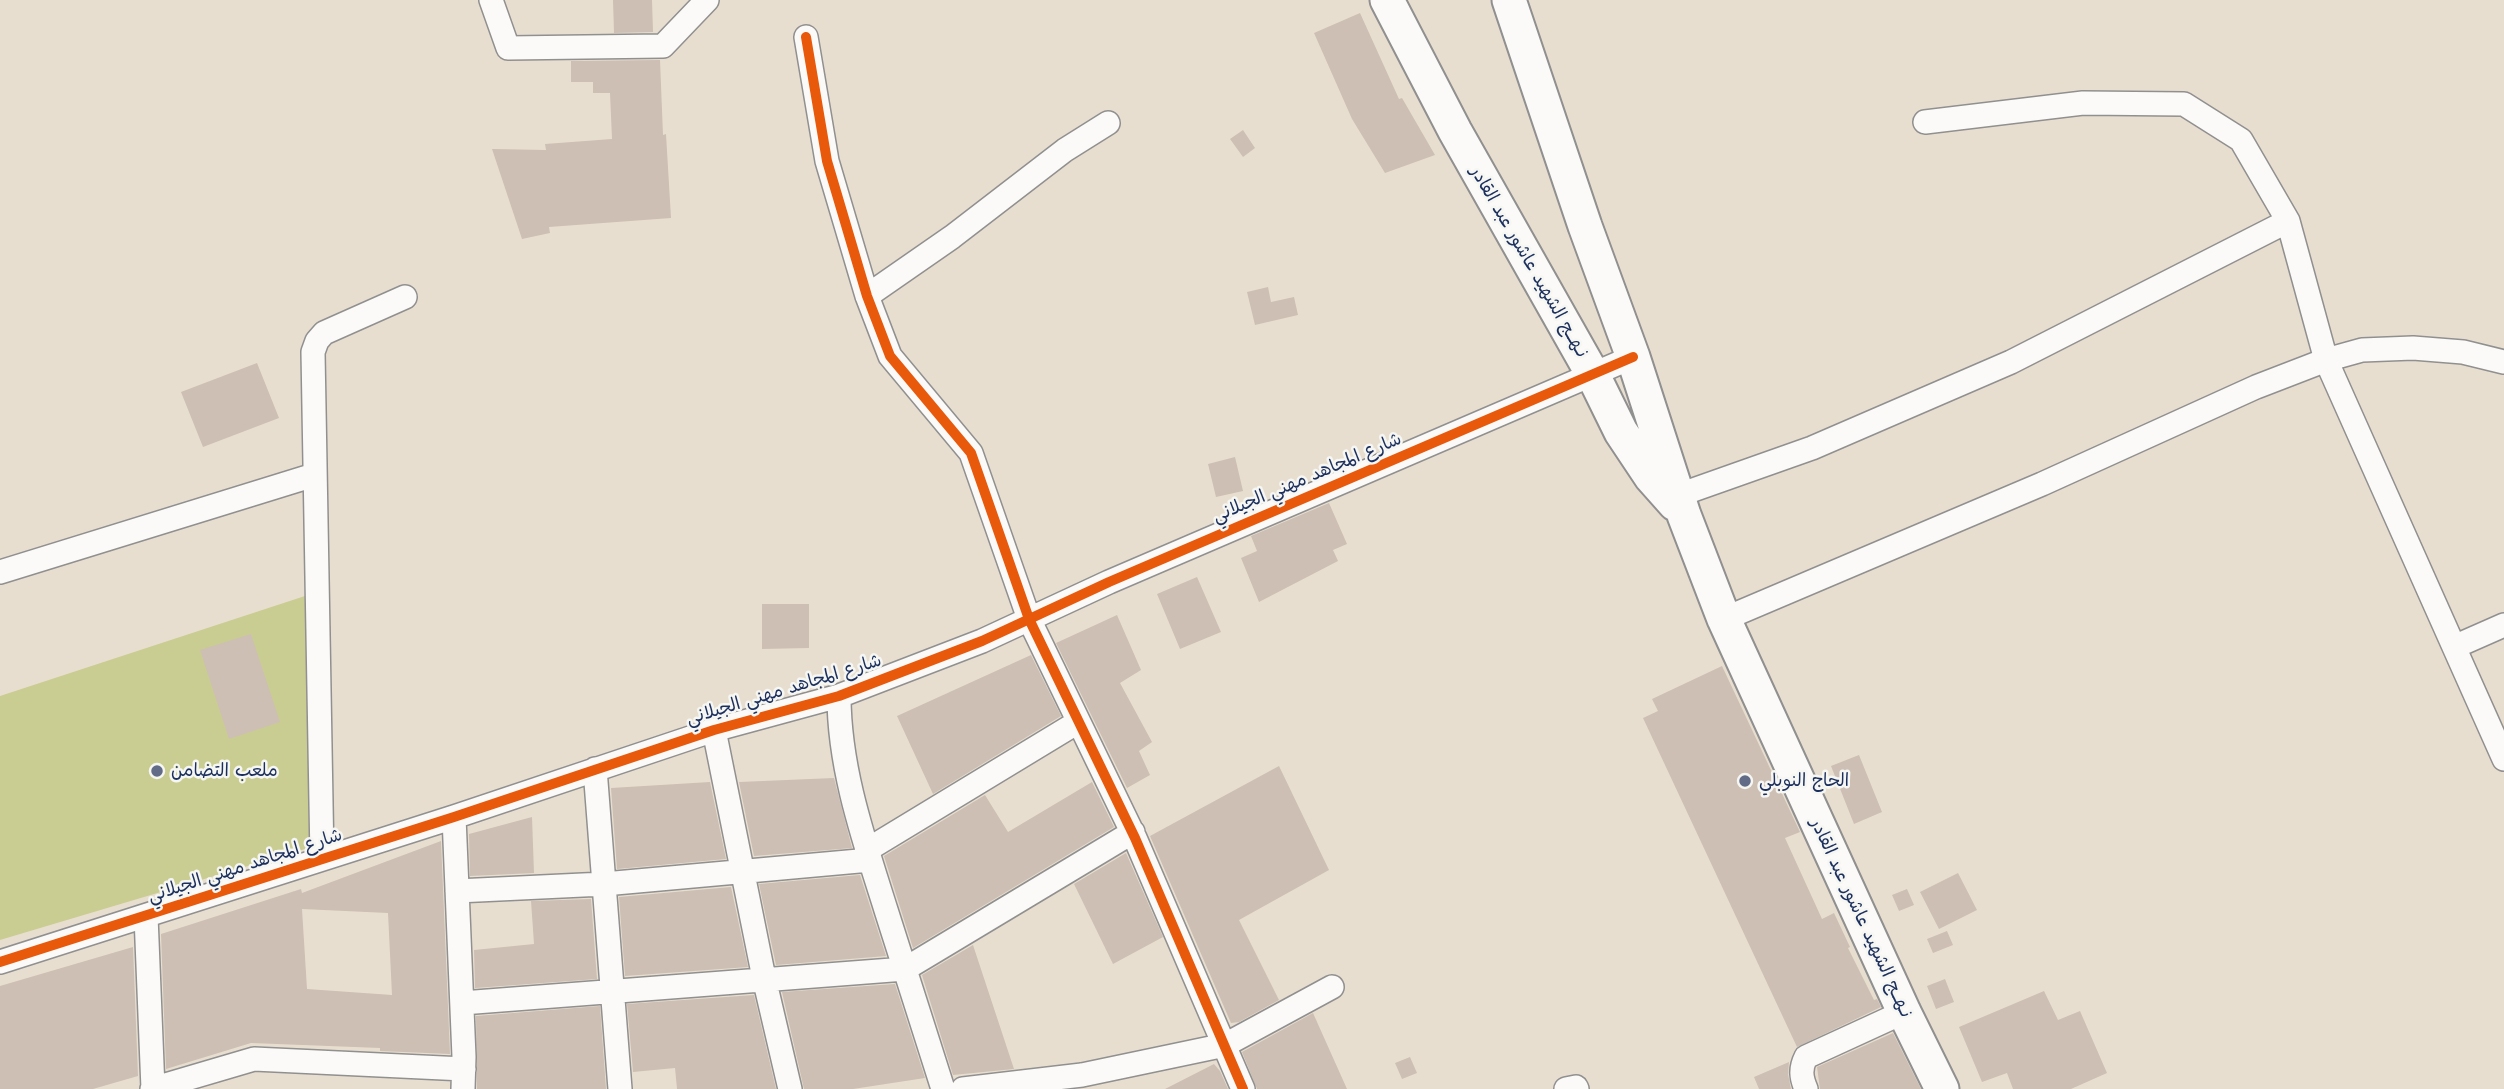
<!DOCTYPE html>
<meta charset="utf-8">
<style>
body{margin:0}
canvas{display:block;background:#e7decf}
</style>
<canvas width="2504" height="1089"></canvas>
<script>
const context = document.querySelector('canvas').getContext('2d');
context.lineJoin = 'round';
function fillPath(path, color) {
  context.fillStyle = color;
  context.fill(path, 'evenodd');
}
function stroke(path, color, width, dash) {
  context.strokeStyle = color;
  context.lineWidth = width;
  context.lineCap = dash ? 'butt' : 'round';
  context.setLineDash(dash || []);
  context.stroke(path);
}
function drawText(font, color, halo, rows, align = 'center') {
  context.font = font + ' "Playpen Sans","Playpen Sans Arabic",sans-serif';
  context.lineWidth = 5;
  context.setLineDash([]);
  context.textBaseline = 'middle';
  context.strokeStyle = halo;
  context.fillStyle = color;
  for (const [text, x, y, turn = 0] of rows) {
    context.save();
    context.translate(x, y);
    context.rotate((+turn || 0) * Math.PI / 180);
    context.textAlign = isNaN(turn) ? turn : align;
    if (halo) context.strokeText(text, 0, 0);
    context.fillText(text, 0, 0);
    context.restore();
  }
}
fillPath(new Path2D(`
 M308,595L315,846L0,940V696Z`), '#cacd92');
fillPath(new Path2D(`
 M613,0H652L653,32L614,33Z
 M1360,13L1399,99L1402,98L1435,155L1385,173L1352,119L1314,33Z
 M660,60L663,135L666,134L671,218L549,227L550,233L522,239L492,149L546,150L545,144L612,139L610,93H593V82H571V61Z
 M1243,130L1255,148L1243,157L1230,139Z
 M1268,287L1271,302L1294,297L1298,315L1255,325L1247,292Z
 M257,363L279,418L203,447L181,392Z
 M1235,457L1243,491L1216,497L1208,464Z
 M1329,503L1347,544L1333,550L1338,561L1259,602L1241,558L1257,551L1251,536Z
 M1197,577L1221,632L1180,649L1157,594Z
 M762,604H809V648L762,649Z
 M1117,615L1141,670L1120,683L1152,742L1139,751L1150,775L1127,788L1056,643Z
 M251,634L280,722L229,739L200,650Z
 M1031,655L1061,716L933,794L897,716Z
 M1722,666L1800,832L1785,838L1822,919L1834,913L1850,947L1848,948L1874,1000L1877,999L1881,1007L1797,1047L1643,718L1658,711L1652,699Z
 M1859,755L1882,812L1854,824L1831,766Z
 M1279,766L1329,870L1239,920L1279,1000L1239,1022L1231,1023L1150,836Z
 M834,778L852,848L754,856L739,782Z
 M710,782L726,859L617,869L611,788Z
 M1092,782L1114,827L913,948L884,856L985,795L1008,832Z
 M532,817L534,873L470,876L469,834Z
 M441,841L450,1054L380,1051V1048L251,1043L166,1069L161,934L301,889L302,893ZM302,909L388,913L392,995L307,989Z
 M1126,853L1163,937L1113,964L1074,884Z
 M1958,873L1977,910L1939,929L1920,892Z
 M860,875L886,956L776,965L759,884Z
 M731,887L748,967L625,976L619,897Z
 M1907,889L1914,905L1899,911L1892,895Z
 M591,899L597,979L475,988L474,950L534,944L531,901Z
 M1947,931L1953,945L1933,953L1927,939Z
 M973,945L1014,1069L953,1075L922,975Z
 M133,947L138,1076L93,1089H0V986Z
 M1945,979L1954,1002L1936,1009L1927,986Z
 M895,984L925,1078L853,1089H804L782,992Z
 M2044,991L2058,1020L2080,1011L2107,1073L2071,1089H2013L2007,1073L1982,1082L1959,1027Z
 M754,995L776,1089H677L675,1068L633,1072L627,1004Z
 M600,1006L606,1089H477L476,1016Z
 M1313,1013L1347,1089H1257L1242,1052Z
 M1893,1033L1921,1089H1820L1817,1067Z
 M1410,1057L1417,1073L1402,1079L1395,1063Z
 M1789,1062L1788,1074L1791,1089H1759L1754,1077Z
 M1214,1064L1220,1071L1228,1089H1165Z`), '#cdbfb4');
const minor = new Path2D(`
 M491,0L508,48L663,46L707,0
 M806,37L827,161L867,296L890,356L971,453L1029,619L1135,838L1243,1089
 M1925,122L2083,103L2184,104L2241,140L2288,221L2326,360L2504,759
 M867,296L952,237L1065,150L1108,123
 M1679,495L1812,448L2011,362L2288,221
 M0,572L314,475
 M1724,619L2042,484L2256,387L2326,360L2362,350L2413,348L2463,352L2504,362
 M2454,647L2504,625
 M839,696C839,769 864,840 886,910C905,970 924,1029 943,1089
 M714,730L764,978L790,1089
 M595,769L620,1089
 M454,817L464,1057L463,1089
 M867,850L1078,722
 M322,859L313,352L317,341L324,333L405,297
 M457,891L604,884L870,860
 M146,916L153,1089
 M0,962L454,817L714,730L839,696L982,641L1109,582L1633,357
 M462,1003L905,969L1133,832
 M152,1089L254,1059L464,1069
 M963,1089L1082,1075L1225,1045L1332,987
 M1566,1089L1576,1087L1577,1089
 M1806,1089C1801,1077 1800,1069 1806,1057L1904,1012`);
const secondary = new Path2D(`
 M1387,0L1455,131L1593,375L1621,432L1651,477L1675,504
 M1509,0L1585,226L1633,357L1684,515L1724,619L1904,1012L1942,1089`);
stroke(minor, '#919090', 26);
stroke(secondary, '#919090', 37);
stroke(minor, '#fbfaf8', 23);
stroke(secondary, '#fbfaf8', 33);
stroke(new Path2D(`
 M806,37L827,161L867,296L890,356L971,453L1029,619L1135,838L1243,1089
 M0,962L454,817L714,730L839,696L982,641L1109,582L1633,357`), '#e8590c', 10);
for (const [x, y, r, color] of [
 [157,771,7,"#626c86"],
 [1745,781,7,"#626c86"]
]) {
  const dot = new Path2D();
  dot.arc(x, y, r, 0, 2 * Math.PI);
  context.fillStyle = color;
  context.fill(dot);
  stroke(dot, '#f6f6f2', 2.5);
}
drawText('18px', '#1b2f5e', '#f6f6f2', [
 ["نـهــج الشهيد عاشور عبد القادر",1529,262,60],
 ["شارع المجاهد مهني الجيلاني",1307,478,-23],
 ["شارع المجاهد مهني الجيلاني",784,690,-17],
 ["شارع المجاهد مهني الجيلاني",245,866,-18],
 ["نـهــج الشهيد عاشور عبد القادر",1861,918,65]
]);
drawText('18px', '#1b2f5e', '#f6f6f2', [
 ["ملعب التضامن",171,771],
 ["الحاج النوبلي",1759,781]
], 'left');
</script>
